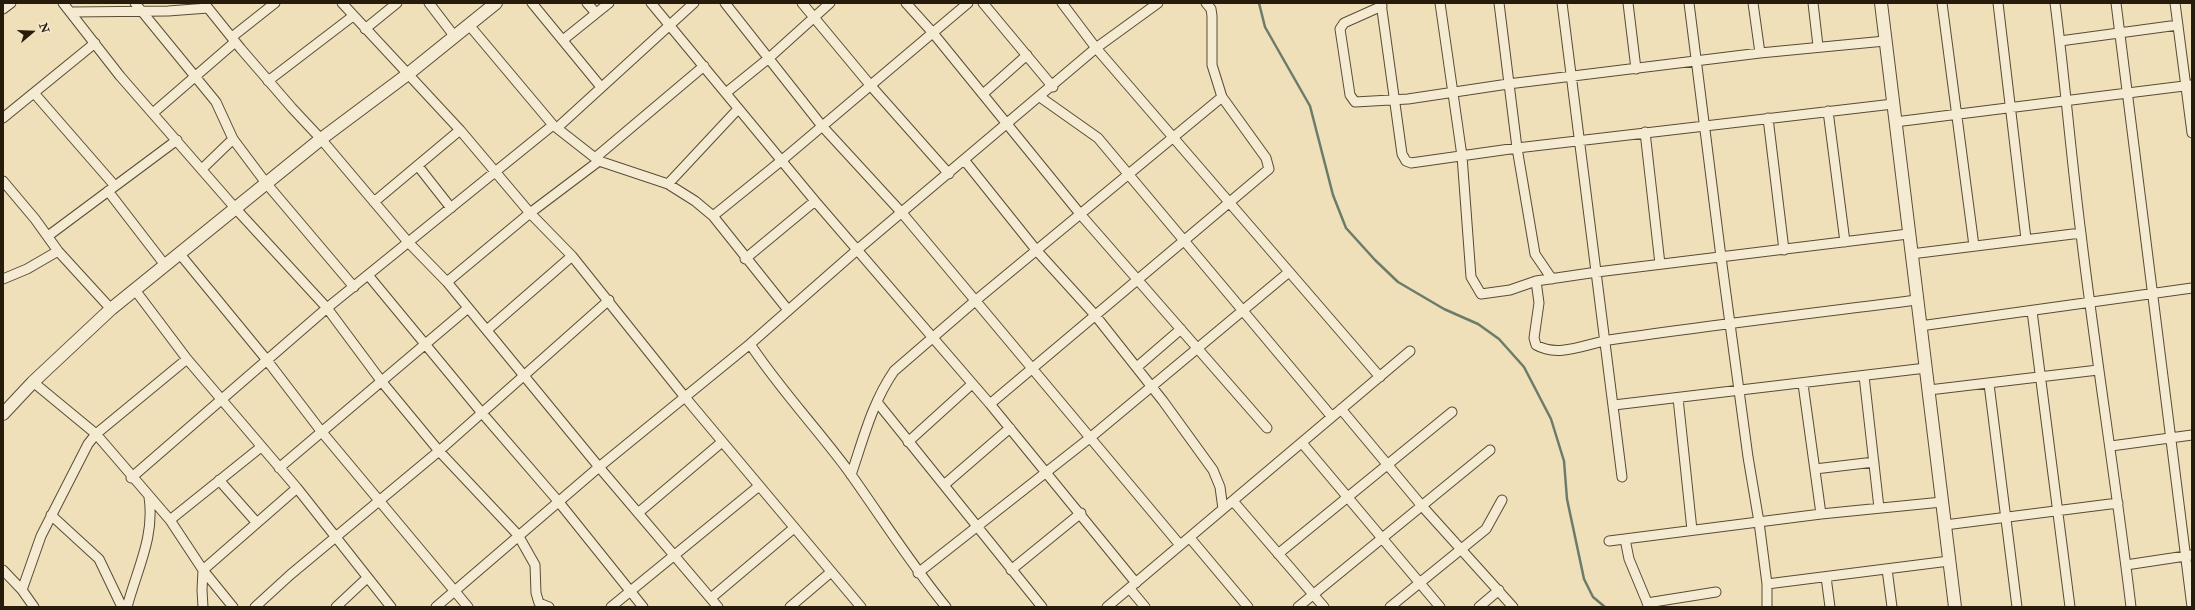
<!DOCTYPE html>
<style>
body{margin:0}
#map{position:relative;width:2195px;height:610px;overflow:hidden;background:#efe0b9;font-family:"IM FELL Double Pica",serif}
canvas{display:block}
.frame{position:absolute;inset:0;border:4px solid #271b0b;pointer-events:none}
.north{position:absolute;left:12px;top:12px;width:40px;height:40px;-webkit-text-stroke:3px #f5ebd2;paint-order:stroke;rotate:71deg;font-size:11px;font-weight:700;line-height:16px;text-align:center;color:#271b0b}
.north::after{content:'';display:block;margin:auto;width:14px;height:18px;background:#271b0b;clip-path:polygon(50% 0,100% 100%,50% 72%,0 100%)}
</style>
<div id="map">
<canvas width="2195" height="610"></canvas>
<div class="frame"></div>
<div class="north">N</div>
</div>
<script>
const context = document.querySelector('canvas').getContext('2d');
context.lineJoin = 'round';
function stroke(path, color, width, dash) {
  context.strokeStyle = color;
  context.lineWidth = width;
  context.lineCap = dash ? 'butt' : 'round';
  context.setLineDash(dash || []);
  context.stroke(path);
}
stroke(new Path2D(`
 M1259,3L1265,27L1310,106L1333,195L1346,228L1375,260L1398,282L1444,309L1478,324L1499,339L1524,367L1551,419L1564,461L1567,499L1584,579L1593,597L1605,607`), '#6c7c6b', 2.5);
const minor = new Path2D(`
 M63,3L120,76L236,209L327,308L382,382L439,451L518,535L535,565L536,593L539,603L549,607
 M135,3L216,102L233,139L266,183L354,287
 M204,3L241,49L292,108L321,139L408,242L447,282L599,467L718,607
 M342,3L460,130L530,213L572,256L684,396L861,607
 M429,3L455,37
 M532,3L601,87
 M587,3L596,13
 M651,3L815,201L990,404L1136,583
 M725,3L822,126L902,213L1180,545
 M802,3L871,86L949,174
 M906,3L933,33L1081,215L1267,428
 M983,3L1053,87
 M1062,3L1096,48L1380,377
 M1381,3L1402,154L1406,161L1411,163L1517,148L1893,104
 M1440,3L1462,156L1471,277L1481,294L1510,290L1536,281L1597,272L1908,234
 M1499,3L1517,148L1535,254L1552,279
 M1562,3L1622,477
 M1628,3L1636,69
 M1689,3L1721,257L1748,457L1759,522L1767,584V607
 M1753,3L1760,53
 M1813,3L1818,46
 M1942,3L1974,246
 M1998,3L2026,239
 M2055,3C2065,80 2071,157 2081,234C2096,359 2116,482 2131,607
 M2116,3L2192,607
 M2175,3L2192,133
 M1382,6L1344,23L1340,29L1350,95L1355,102L1408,99L1508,84L1760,53L1885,41
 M3,9L11,3
 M71,12L168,11L208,8
 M469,25L553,125L599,161L668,184L695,201L713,216L788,310
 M365,29L397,3
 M232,37L275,3
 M563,40L609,3
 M2060,41L2178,25
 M268,81L353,16
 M727,92L769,58L830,3
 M34,93L115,186
 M983,94L1027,55
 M1040,97L1098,138L1332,417
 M1828,111L1845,242
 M153,113L235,42
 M3,118L95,43
 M1768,118L1784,250
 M1895,122L2192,85
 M557,128L694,3
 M1645,132L1660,264
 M595,158L704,66
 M965,161L1037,251L1095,315L1163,401L1213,470L1220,487L1223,509
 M418,166L451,208
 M202,169L233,139
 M3,181L35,219L58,251L111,309
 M668,184L738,109
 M108,191L165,265
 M374,202L460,130
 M713,216L781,161L968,3
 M48,236L177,140
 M179,253L266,359L321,431L468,607
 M1911,254L2081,233
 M745,259L815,201
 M368,275L482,413L558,501L643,607
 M3,279L27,269L58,251
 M1536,281L1539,303L1534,338L1536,345C1558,358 1586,344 1609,340C1712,325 1814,313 1917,300
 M447,282L530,213L599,161
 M135,290L187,359L297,488L391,607
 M2032,311L2070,607
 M1920,326L2192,288
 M487,330L572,256
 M750,344C779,388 815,426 847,469C880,515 910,563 946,607
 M1137,367L1181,329
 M1864,376L1879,508
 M33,382L96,434L170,520L203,570L233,607
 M1803,384L1821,514
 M1989,384L2017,607
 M1929,390L2098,370
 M1678,398L1692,530
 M877,402L1042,607
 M990,404L1269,169L1266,158L1222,97L1212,65V16L1211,9L1206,3
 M1614,405L1926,368
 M1341,409L1422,506L1513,607
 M908,442L972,384
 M1302,443L1440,607
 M2111,446L2192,435
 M279,468L468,308
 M1815,469L1874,462
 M851,475C863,440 872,403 894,371L975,301L1222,97
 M131,478L327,308L553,125
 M219,480L257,523
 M944,485L1010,428
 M1233,501L1324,607
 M638,513L722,442
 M51,515L99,559L122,607
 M170,520L261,447
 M1945,525L2118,503
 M1190,538L1248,607
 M1625,539L1629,559L1649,607
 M1609,541L1821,514L1942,502
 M1278,554L1452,412
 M2126,565L2192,555
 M1887,569L1892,607
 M3,570L22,590L34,607
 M1011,570L1081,513
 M918,573L1091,437L1289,272
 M1826,577L1830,607
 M1767,584L1949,561
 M1130,589L1145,607
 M22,590L41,536L88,444L96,434L187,359
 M711,598L794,528
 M1647,603L1716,592
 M127,607C137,569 155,537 149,497
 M203,607L202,590L203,570L297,488
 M255,607L290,575L439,451L609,300
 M336,607L367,578
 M436,607L599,467L750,344L857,250L1096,48L1158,3
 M611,607L759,486
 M790,607L831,572
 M1107,607L1410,351
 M1298,607L1490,450
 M1390,607L1486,529L1502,500
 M1479,607L1499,590`);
const tertiary = new Path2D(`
 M1881,3L1955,607
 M3,414L33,382L111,309L321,139L408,74L496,3`);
stroke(minor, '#594c36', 11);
stroke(tertiary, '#594c36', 14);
stroke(minor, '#f5ebd2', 9);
stroke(tertiary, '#f5ebd2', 12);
</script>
